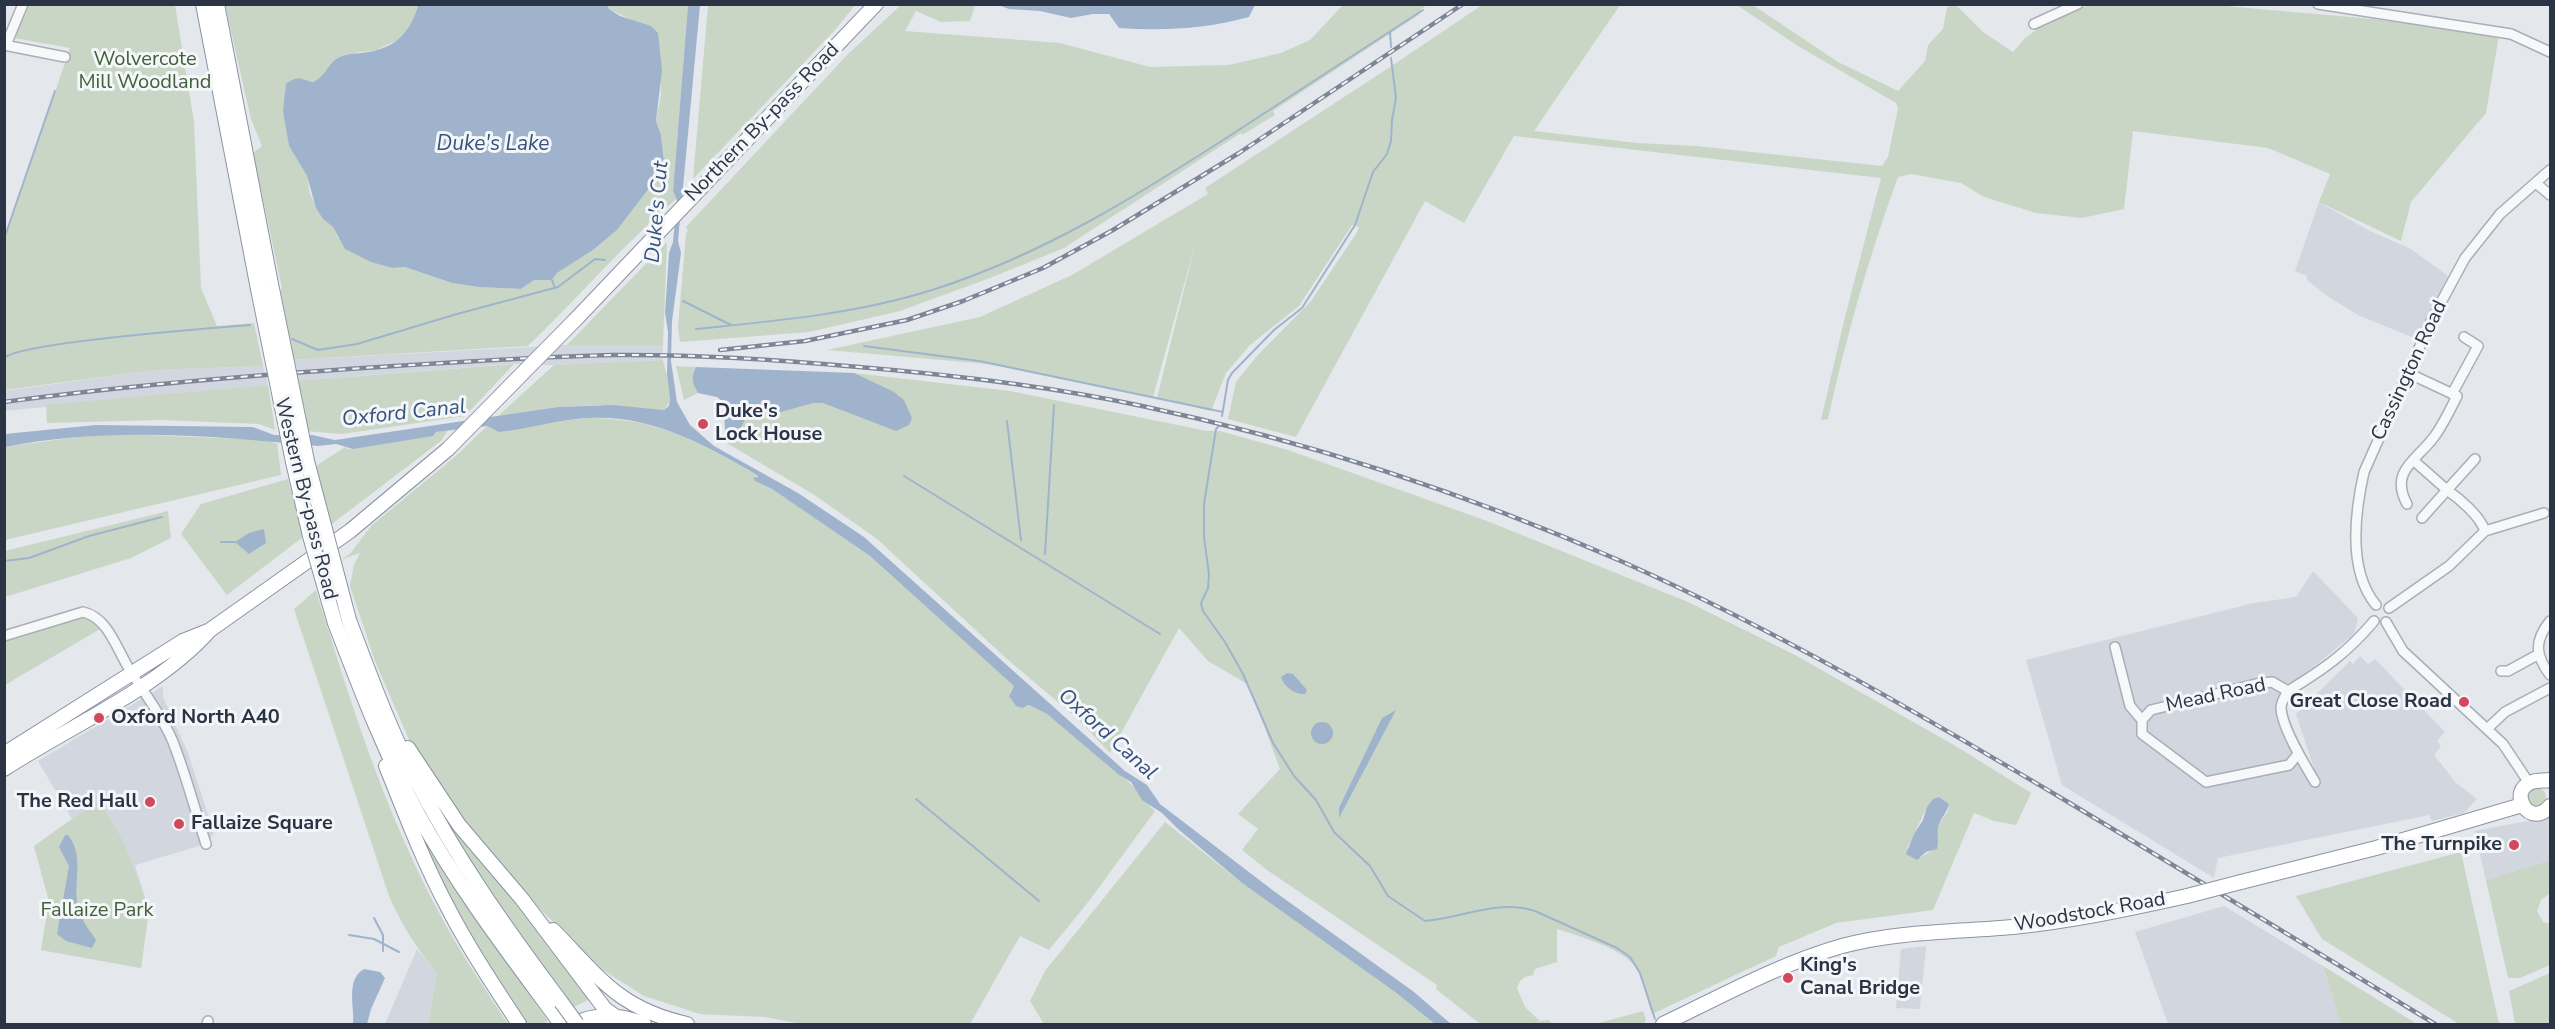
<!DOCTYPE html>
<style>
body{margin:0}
#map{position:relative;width:2555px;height:1029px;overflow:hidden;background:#e4e7ec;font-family:"Nunito Sans",sans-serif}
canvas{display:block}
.frame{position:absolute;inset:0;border:6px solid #2b3445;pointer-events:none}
</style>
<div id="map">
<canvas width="2555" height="1029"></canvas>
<div class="frame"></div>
</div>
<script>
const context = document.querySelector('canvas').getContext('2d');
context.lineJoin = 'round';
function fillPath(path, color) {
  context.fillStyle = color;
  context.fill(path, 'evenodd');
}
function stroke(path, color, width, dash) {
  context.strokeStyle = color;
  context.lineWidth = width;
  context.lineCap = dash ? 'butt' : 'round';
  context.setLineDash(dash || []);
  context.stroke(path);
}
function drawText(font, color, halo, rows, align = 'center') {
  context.font = font + ' "Nunito Sans",sans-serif';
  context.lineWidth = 6;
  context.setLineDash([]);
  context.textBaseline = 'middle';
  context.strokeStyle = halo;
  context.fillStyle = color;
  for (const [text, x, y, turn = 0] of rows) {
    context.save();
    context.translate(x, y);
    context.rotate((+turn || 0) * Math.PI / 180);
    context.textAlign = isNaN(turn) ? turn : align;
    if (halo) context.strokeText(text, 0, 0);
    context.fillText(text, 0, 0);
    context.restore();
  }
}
fillPath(new Path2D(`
 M2319,202L2368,230L2411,249L2448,276L2417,339L2360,316L2327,296L2307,280V276L2295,271Z
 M567,345H663V360L554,365L508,364L296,381L291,360Z
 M263,366L268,385L5,411L4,391L154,370Z
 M2313,571L2358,618L2354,634L2280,694L2278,711L2290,746L2310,784L2318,781L2296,714L2350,661L2353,664L2360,656L2368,664L2375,659L2445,732L2437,741L2441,746L2434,755L2456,783L2477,799L2464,813L2432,821L2429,815L2218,858L2214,878L2062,785L2026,660L2254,603L2296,597Z
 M163,686V697L188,753L214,833L206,844L135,865L149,910L141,968L41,950L49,901L34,846L72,819L38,761Z
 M2550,817V860L2486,880L2474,831Z
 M2224,906L2323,966L2341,1024H2168L2135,932Z
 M1926,946L1920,1009L1896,1008L1901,949Z
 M417,949L437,973L428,1024H385Z`), '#d2d6de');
fillPath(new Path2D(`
 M902,4L975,5L970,21L941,22L916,11L905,31L1060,43L1150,67L1229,65L1281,53L1310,40L1343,5H1427L1421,9L1420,14L1273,111L1275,115L1242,135L1241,133L1064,248L990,278L900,311L809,332L680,342L678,327L686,234L688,231L686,227L848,54Z
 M2092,4L2214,5L2373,19L2499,35L2486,113L2411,202L2401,241L2319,202L2330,174L2268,148L2133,131L2124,209L2082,218L2036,213L1984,197L1961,183L1911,174L1898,177C1869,256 1846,337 1828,419L1821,420L1844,321L1881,178L1514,136L1464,223L1425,201L1296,437L1228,419L1236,382L1257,356L1311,301L1356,234L1359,227L1352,225L1299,306L1250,345L1226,373L1211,411L1157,398L1196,241L1153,397L999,365L827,350L980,317L1072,275L1208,194L1205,188L1396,63L1482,5H1620L1534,131L1637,143L1696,146L1882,166L1888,157L1898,108L1896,103L1798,46L1737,5H1753L1838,62L1898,91L1925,61L1928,45L1943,29L1947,8L1952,5L1958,7L1983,32L2013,52L2025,38L2051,19Z
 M27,5H175L194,122L201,288L217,326L254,323L263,366L154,370L5,390V238L70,48L14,38Z
 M225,5H418L412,26L397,40L377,50L359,52L329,66L321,79L313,82L308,80L287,131L289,146L307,176L310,194L323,219L333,227L338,238L371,262L392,268L405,267L452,283L479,287L521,289L534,280H552L557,273L593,250L617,230L660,174L664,162L661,135L656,121L661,95L659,42L634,21L609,9L607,5H688L673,191L676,199C623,245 578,298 528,346L291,360L278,293L282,288L253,153L262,146L251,119Z
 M708,5H855L835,30L693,179Z
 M667,242L663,345H567Z
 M663,360C666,375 677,398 664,410L598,405L558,407L498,416L554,365Z
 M514,364L465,416L342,434L305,431L296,381Z
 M676,366L696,367C692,378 692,383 698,393L684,400Z
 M854,373L1010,391L1207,431H1220L1288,450L1487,521L1688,602L1795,655L1954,745L2031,793L2016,825L1994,821L1974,813L1933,910L1836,923L1779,947L1776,956L1652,1014C1646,998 1643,973 1631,962C1615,946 1578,936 1557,929V962L1535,969L1533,975C1523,977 1520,979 1517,988L1525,1007L1540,1021L1549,1020L1552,1024H1480L1436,989L1437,985L1267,870L1242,850L1258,829L1238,814L1280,769L1249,685L1208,661L1179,628L1110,753L1078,719L1007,659L877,539L816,496L725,442V429L748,384ZM1939,797L1949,804L1948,811L1938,825L1933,850L1921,857L1907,848C1916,835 1925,801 1939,797Z
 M268,385L275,430L259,424L161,420L47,423L46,405Z
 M588,418C659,418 698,442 757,475L755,481L772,489L870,556L1015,686L1010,692L1026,707L1029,705L1047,714L1119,775C1135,784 1142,799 1155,811L1089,901L1049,950L1020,936L970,1024H801L765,1017L700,1014L644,996L603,970L515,885L452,804L410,742L375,661L350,586L354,565L360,553L340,560L350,554L371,526L457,455L487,426L492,429Z
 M448,430L442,440L328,527L313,468L345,447L348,449Z
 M124,434L266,440L277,444L281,475L5,540L4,447L84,436Z
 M288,479L303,537L227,595L181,534L201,504Z
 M168,511L171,538L131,558L5,597V551Z
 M316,590C349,698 383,807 436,907C457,948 483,986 508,1024H428L437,973C416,948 402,925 389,896L294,609Z
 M84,615L92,617L100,629L5,685V639Z
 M2526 797a10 10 0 1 1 20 0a10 10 0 1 1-20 0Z
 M100,801L124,843L149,910L141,968L41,950L49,901L34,846L72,819Z
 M1165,822L1242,883L1395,992L1435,1024H1044L1030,1001L1045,971Z
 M453,823L468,840L590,999L574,1007L571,1006L515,933L447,826Z
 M425,840L445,872L548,1021L543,1024H524L471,940L421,842Z
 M2461,852L2499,1024H2459L2322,939L2296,896Z
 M2550,860V893L2541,900L2537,911L2543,922L2550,924V965L2520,978H2508L2486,880Z
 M2323,966L2417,1024H2341Z
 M2550,973V1024H2515L2509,991Z
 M1643,1011L1646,1020L1644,1024H1595Z`), '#c9d6c5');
fillPath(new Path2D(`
 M418,5H607L609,9L620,16L651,26L658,33L662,70L656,121L661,135L664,162L660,174L617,230L593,250L557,273L552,280H534L521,289L479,287L452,283L405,267L392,268L371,262L345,249L333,227L323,219L316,208L307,176L289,146L283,111L286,84C297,75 301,79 313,82C326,77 327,63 340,57C352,52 365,54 377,50C400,44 413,26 418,5Z
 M688,5H700L678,241L681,253L672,321L671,361L677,402L690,425L714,446L798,493L864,537L1125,771L1147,785L1160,804L1275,892L1414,992L1451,1024H1435L1395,992L1242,883L1178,829L1162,813L1142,800L1131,782L1119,775L1047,714L1029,705L1022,708L1016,706L1009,696L1014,686L870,556L772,489L755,481L753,478L758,477L757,475C705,445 652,415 590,418C559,419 529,429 499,432L487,426L436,432L433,436L353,449L336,444L318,446C215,436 108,426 5,447V434L96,425L253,427L274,435H312L335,440L558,407L612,405L664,410L669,406L670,398L667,374L668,332L665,313L669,253L673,242L677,201L673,191Z
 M998,5H1255L1249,17C1205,29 1164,31 1119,28L1109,14H1093L1071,18L1040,11L1009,9Z
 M696,367L854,373L894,392L904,400L912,418L909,425L896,431L823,403H813L781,412L758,407L746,418L736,437L731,438L725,429L724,413L728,411L727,405L717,397L698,393C692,383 691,378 696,367Z
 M264,529L266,543L249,554L235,542L249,533Z
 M1287,673L1293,674L1307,690L1305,694C1295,695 1283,686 1281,677Z
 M1396,710L1339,818V808L1382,718Z
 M1311 733a11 11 0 1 1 22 0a11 11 0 1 1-22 0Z
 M1939,797L1949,804C1947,813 1939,820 1938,828C1937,836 1939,841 1937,849L1926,852L1917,860L1906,854L1914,834L1923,820L1927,807L1933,799Z
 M65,835H68C86,857 71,886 79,911C82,921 90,931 96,940L92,948L66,941L57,934L69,866L59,847Z
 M364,969L380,972L385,978L371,1009L367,1024H353C355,1007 345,980 364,969Z`), '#9fb4cc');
stroke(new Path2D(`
 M1390,32L1391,47
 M4,239L55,91
 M552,280L555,288
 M683,301L731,325
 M696,329C775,321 856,314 932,290C1043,255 1140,194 1237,131C1299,91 1361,51 1423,10
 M292,339L318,350L357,344L457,314L558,287L595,259L605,260
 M864,346L979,361L1223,412
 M4,358C21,342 214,328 250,325
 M1222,416L1228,380L1232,373L1274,330L1302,308L1355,225L1373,172L1387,154L1391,141L1392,120L1396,98L1391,58
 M1007,421L1021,540
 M1219,426L1216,429L1204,504V537L1209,574L1208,588L1201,603L1203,611L1225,642L1243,674L1273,743L1294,776L1316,800L1334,832L1370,866L1388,896L1425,921C1463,918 1497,899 1535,911L1617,948L1630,957L1640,973L1655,1019
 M904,476L1160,634
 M221,542H235
 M1045,554L1054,405
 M4,561L29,558L89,536L162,517
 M916,799L1039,901
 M374,918L383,935V951
 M349,935L374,939L399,952`), '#9fb4cc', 2);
const minor = new Path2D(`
 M2318,4L2511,34L2550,52
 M2034,24L2078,4
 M4,45L65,57
 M6,45L23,4
 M2537,184L2550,195
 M2452,394L2478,346L2464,337
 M2475,459L2447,490C2460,499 2480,516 2485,531
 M2413,460L2447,490L2422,518
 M2407,504C2389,471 2417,460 2434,437C2443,425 2450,410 2457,396L2408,373
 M2376,605C2347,570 2355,512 2364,472L2432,319L2465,258L2500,214L2550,170
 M2389,608L2449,566L2485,531L2544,513
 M2550,621C2534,641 2535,655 2550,675
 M2386,622L2403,651L2503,744L2529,783
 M4,636L83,612C107,617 116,647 128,667C143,692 162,715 173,742C186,775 195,810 206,844
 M2115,647L2130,706L2142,720V734L2206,782L2289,765L2298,754
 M2501,671H2508L2539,654
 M2288,691C2324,669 2347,653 2374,621
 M2288,691C2285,696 2281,702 2281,708C2282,728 2305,765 2315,782
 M2142,720L2151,710L2256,684L2272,682L2288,691
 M2487,729L2505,712L2550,688
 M207,1024L208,1021`);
const highway = new Path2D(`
 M203,4L258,289
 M217,4L271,284
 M577,318L876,4
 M349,620C369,672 388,726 414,776C455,857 507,930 561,1002
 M335,623C360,688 385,754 419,816C460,890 511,956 561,1024
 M408,748L459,825L522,899L605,1009L616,1017
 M4,754L183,641L208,631
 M386,766C405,813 423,861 447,906C468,947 494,986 519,1024
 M4,769C70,726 159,688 210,630L350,531L448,449
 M2550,780C2544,781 2537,780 2532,782C2506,791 2530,830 2550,806
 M2241,882L2376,848L2522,805
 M553,930C599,977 619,1009 687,1024
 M574,1024C596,1013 621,1015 644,1024
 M1663,1024C1722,996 1779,964 1842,946C1898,931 1956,932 2013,927C2072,921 2129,909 2187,896`);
stroke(minor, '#a9aeb7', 12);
stroke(highway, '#8b94a3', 16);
stroke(minor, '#f7f8fa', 9);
stroke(highway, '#fff', 14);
const rail = new Path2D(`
 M720,350L805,341L907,320L963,301L1043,268L1113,230L1239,153L1463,4
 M4,402C129,385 254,375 379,367C457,362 535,357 613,355C695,354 777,360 859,367C954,375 1049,386 1142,406C1307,441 1468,494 1623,562C1778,631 1923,716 2068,802C2191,876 2313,949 2435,1024`);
stroke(rail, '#7d8696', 4.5);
stroke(rail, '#f4f6f9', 2, [7]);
const highwayBridge = new Path2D(`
 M271,284L307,461L349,620
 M258,289L293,462L310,536L335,623
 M448,449L577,318
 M2187,896L2241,882
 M561,1002L577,1024`);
stroke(highwayBridge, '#8b94a3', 16, []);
stroke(highwayBridge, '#fff', 14);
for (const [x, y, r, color] of [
 [703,424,6,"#d1495b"],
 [2464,702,6,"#d1495b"],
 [99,718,6,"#d1495b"],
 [150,802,6,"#d1495b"],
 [179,824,6,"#d1495b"],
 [2514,845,6,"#d1495b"],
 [1788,978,6,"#d1495b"]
]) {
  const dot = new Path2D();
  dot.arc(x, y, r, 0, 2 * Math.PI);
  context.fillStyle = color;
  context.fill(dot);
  stroke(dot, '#f4f6f9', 2);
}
drawText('20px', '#3f6138', '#f4f6f9', [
 ["Wolvercote",145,60],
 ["Mill Woodland",145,83],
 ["Fallaize Park",97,911]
]);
drawText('20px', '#2b3445', '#f4f6f9', [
 ["Northern By-pass Road",763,123,-46],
 ["Cassington Road",2410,371,-65],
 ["Western By-pass Road",305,499,76],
 ["Mead Road",2216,696,-12],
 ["Woodstock Road",2090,913,-10]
]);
drawText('bold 20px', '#2b3445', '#f4f6f9', [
 ["Duke's",715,412],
 ["Lock House",715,435],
 ["Great Close Road",2452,702,"right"],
 ["Oxford North A40",111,718],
 ["The Red Hall",138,802,"right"],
 ["Fallaize Square",191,824],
 ["The Turnpike",2502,845,"right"],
 ["King's",1800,966],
 ["Canal Bridge",1800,989]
], 'left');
drawText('italic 21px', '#34527a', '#f4f6f9', [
 ["Duke's Lake",493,145],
 ["Duke's Cut",658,212,-85],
 ["Oxford Canal",404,414,-6],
 ["Oxford Canal",1107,735,42]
]);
</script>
